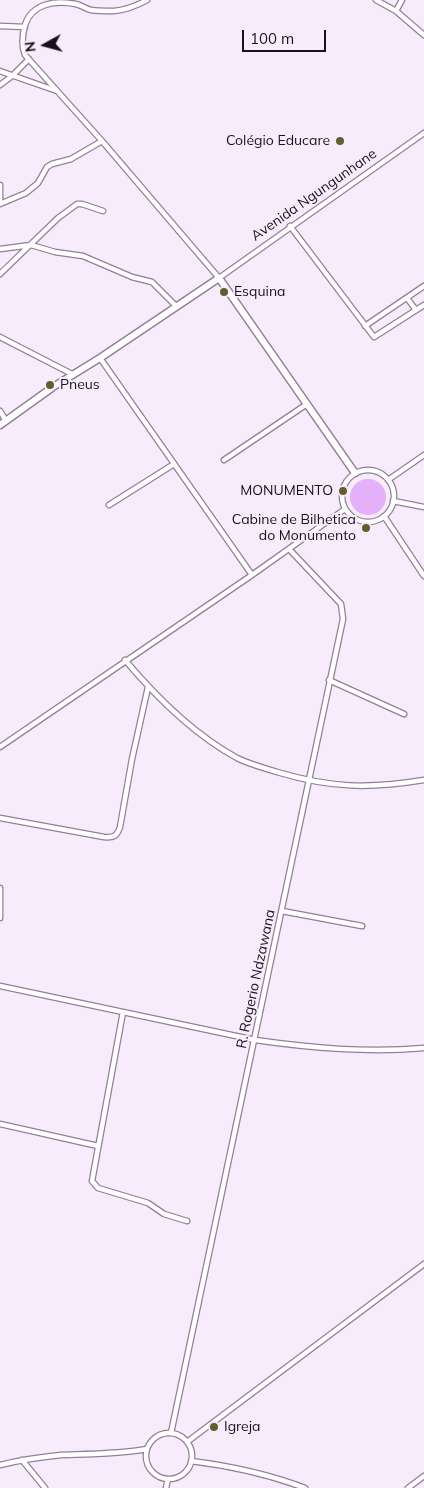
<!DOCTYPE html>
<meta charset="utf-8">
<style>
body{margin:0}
#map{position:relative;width:424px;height:1488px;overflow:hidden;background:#f7ecfc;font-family:Mulish,sans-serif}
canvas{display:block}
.north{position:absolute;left:20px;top:20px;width:50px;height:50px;-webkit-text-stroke:4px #f7ecfc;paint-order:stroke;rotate:263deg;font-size:14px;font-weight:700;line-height:20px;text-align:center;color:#18111a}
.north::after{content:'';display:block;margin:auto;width:18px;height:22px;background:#18111a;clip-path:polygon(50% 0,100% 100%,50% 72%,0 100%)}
.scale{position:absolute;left:242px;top:30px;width:84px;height:22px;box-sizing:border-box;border:2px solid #18111a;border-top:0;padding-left:6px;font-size:15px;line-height:18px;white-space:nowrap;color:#18111a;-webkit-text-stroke:4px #f7ecfc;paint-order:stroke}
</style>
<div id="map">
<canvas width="424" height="1488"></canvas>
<div class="north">N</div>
<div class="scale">100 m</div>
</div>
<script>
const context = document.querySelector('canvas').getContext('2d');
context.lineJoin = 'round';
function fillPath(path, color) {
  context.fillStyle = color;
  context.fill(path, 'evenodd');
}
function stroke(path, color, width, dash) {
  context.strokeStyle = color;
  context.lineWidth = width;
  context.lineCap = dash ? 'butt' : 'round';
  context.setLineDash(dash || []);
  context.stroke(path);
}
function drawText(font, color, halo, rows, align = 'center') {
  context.font = font + ' Mulish,sans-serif';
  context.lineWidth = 4;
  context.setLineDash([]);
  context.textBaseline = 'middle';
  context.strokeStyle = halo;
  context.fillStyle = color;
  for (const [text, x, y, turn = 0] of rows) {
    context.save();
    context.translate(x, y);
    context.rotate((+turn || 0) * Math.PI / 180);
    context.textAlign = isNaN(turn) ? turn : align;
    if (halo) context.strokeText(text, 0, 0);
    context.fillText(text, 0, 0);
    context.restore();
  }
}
fillPath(new Path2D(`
 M350 497a18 18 0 1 1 36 0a18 18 0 1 1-36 0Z`), '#e4b1f8');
const street = new Path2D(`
 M147,0C136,6 126,10 114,11C107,11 98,11 91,10C86,9 81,5 76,4C56,0 32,3 25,25C22,36 21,45 25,55L102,141L219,278L424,133
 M376,0L396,11L424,35
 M396,11L402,0
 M0,26L25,27
 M0,71L57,91
 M0,85L12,76L29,59
 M0,185V202
 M0,204L26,193L38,183L47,167L52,164L71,159L102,141
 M290,226L374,337L424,305
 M0,249L31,245L55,252L83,256L132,277L152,282L176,306
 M0,274L58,218L77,204H82L103,211
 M407,298L416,310
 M365,326L424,286
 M0,337L72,374
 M100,358L252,575
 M0,411L6,421
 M224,460L307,404
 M342 496a26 26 0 1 1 52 0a26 26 0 1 1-52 0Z
 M388,480L424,455
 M393,501L424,507
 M109,505L174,464
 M384,516L424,576
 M125,660C157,698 193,734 237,758C249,764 264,768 277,772C331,788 369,789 424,780
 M329,680L404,714
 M0,747L252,575L345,509
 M0,818L104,837C114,838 117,836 120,827L132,759L148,687
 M0,888V918
 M282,911L362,926
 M0,986L255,1040C312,1048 367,1053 424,1048
 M123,1012L92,1181L98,1188L148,1203L164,1214L187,1221
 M0,1124L98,1146
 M171,1433L343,619L341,604L289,549
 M146 1456a23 23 0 1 1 46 0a23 23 0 1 1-46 0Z
 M187,1442L424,1264
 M22,1460L45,1488
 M191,1461C231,1466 268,1474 305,1488
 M0,1465C20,1460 41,1457 61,1455C90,1454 119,1454 147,1449
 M166,1488L168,1479
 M408,1488L424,1476`);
const secondary = new Path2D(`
 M0,425L53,387L100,358L219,278L355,473`);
stroke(street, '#918098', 7);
stroke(secondary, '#918098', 9);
stroke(street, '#fff', 4.5);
stroke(secondary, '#fff', 6);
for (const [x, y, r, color] of [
 [340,141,5,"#625f2c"],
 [224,292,5,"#625f2c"],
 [50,385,5,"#625f2c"],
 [343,491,5,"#625f2c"],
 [366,528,5,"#625f2c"],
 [214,1427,5,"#625f2c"]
]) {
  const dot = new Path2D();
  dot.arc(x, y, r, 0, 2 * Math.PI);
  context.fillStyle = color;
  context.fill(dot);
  stroke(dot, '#f7ecfc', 2);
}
drawText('14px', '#18111a', '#f7ecfc', [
 ["Colégio Educare",330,141],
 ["Esquina",234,292,"left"],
 ["Pneus",60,385,"left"],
 ["MONUMENTO",333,491],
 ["Cabine de Bilhetica",356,520],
 ["do Monumento",356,536],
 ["Igreja",224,1427,"left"]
], 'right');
drawText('14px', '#18111a', '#f7ecfc', [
 ["Avenida Ngungunhane",314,195,-35],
 ["R. Rogerio Ndzawana",256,979,-78]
]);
</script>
